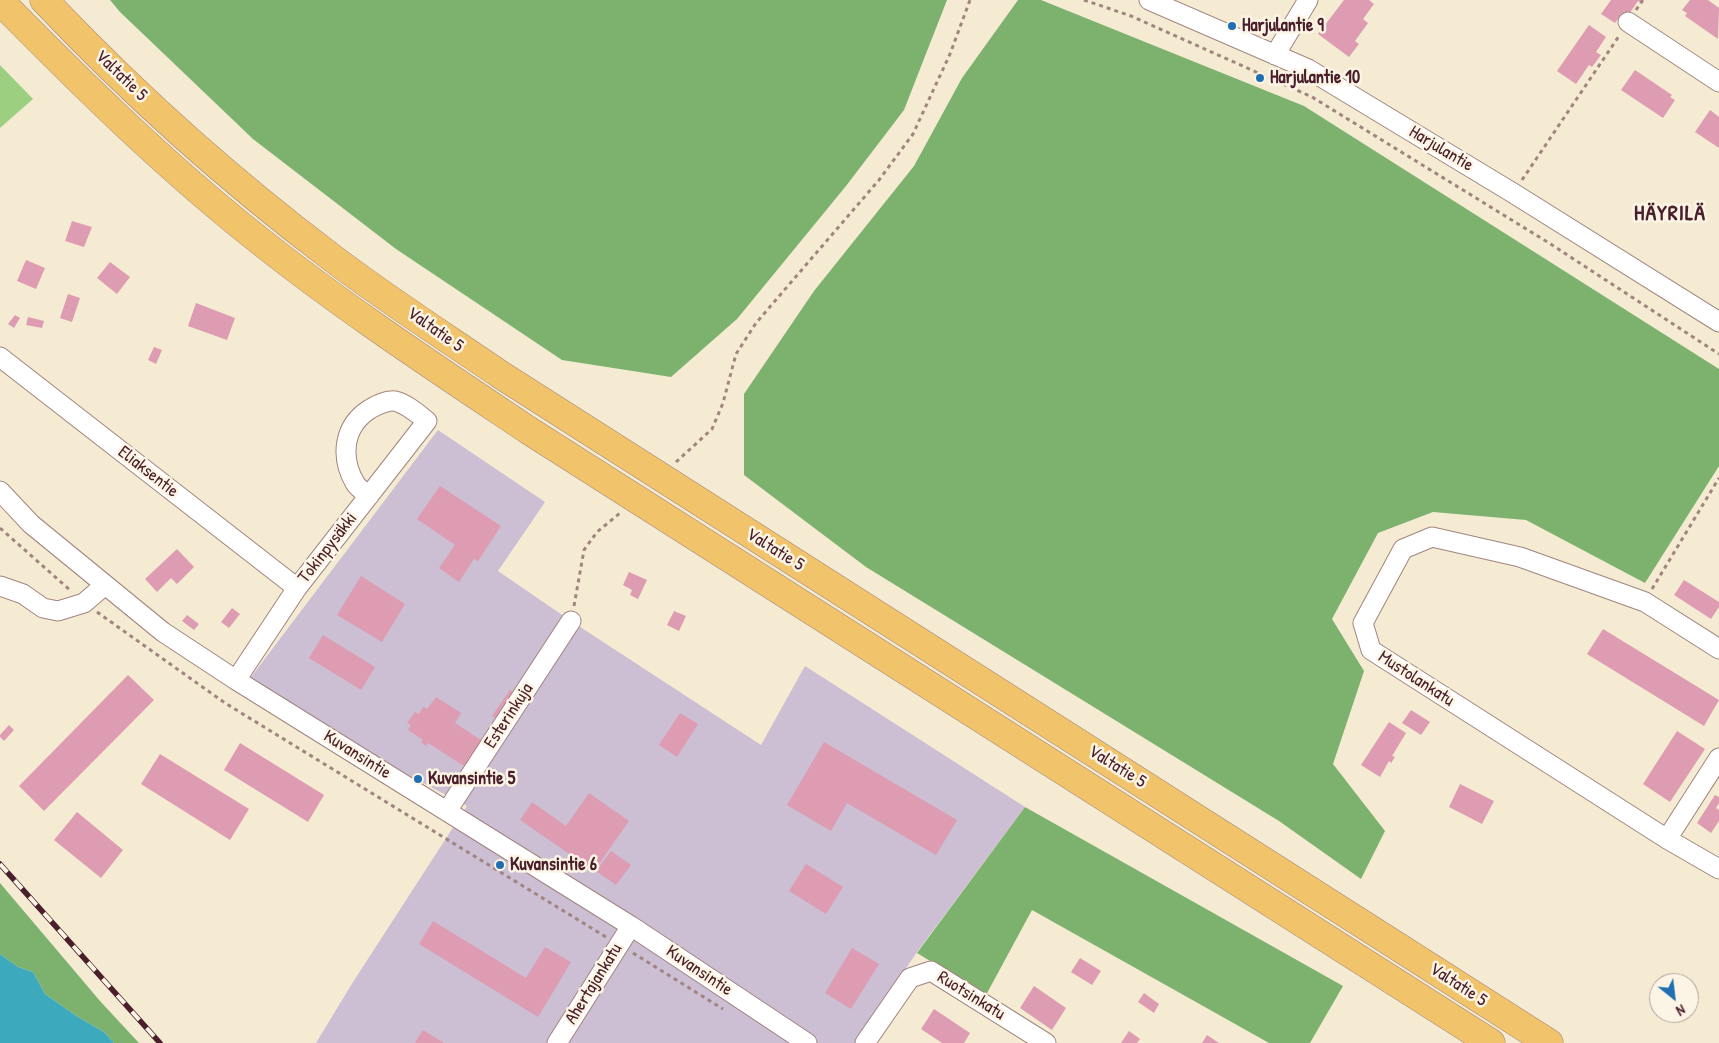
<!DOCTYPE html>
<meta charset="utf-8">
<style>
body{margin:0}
#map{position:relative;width:1719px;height:1043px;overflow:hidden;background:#f5ebd3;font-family:"Patrick Hand",sans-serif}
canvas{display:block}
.north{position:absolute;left:1649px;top:973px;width:50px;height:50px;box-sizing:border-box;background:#fcf5e5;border:1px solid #b59f9b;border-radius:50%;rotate:151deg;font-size:14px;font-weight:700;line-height:20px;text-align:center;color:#4a1f2b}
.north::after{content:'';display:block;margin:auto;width:18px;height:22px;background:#1f6fb2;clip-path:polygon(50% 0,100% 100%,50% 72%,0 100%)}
</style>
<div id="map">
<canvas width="1719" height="1043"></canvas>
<div class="north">N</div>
</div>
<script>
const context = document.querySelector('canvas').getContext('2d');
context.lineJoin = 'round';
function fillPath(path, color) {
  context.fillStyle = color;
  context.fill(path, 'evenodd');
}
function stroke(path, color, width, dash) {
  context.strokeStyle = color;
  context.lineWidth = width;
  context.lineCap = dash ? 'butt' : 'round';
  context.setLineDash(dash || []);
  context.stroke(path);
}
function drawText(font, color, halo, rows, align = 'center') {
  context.font = font + ' "Patrick Hand",sans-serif';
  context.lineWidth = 5;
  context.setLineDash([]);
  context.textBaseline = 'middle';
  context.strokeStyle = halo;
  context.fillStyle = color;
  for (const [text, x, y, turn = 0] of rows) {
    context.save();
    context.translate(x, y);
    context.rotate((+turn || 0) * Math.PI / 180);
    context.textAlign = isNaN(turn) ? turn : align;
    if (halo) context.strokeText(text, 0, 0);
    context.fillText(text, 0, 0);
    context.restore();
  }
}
fillPath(new Path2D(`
 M438,430L545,502L498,571L571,621L761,745L805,666L1025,807L917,952L855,1043H316L353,982L467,806L366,753L248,681Z`), '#ccbed3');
fillPath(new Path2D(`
 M0,65L33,99L0,128Z`), '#9ccf80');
fillPath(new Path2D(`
 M110,0H947L904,110L846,186L737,319L671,377L562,360L396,249L253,139L120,12Z
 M1018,0H1041L1304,106L1719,369V466L1645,583L1526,520L1433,512L1378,533L1332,619L1364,671L1333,764L1385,831L1361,879L1279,821L866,567L744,475V394L814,291L914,166L962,78Z
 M1025,807L1343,986L1310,1043H1269L1032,910L986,995L917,953Z
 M0,883L100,1001L139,1043H114L104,1032L78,1017L45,994L33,972L18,967L0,954Z`), '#7db26e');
fillPath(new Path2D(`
 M0,954L18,967L33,972L45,994L78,1017L104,1032L114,1043H0Z`), '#3da9bd');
fillPath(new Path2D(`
 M1344,0H1369L1374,4L1363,19L1368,23L1355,41L1359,44L1349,57L1318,34Z
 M1611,0H1643L1641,3L1638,1L1627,17L1622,13L1615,23L1601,14Z
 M1690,0H1708L1719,8L1718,39L1685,16L1687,13L1682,10Z
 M1589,25L1606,37L1596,52L1601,55L1592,67L1589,65L1576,84L1557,71Z
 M1635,70L1672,95L1670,97L1675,100L1663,118L1621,90Z
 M1710,110L1719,117V148L1695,132Z
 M72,221L92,227L84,247L65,241Z
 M26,260L45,268L36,289L17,281Z
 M110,262L130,277L117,294L97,278Z
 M68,294L80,298L72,322L60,318Z
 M196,303L235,318L227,340L188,326Z
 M15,315L20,318L14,328L8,324Z
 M28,317L44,321L42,328L26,325Z
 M154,347L162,350L156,364L148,360Z
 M440,486L501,526L478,561L474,559L459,582L439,568L455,545L417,519Z
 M177,549L194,567L177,584L171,578L157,592L145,579Z
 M629,572L647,580L638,599L630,595L632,590L623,585Z
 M361,576L405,604L382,642L337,615Z
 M1684,580L1719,602V607L1711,619L1674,595Z
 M232,608L240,614L229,628L221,622Z
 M674,611L686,616L679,631L667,625Z
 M187,615L199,624L194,630L182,621Z
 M1603,629L1719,700L1704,726L1587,654Z
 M323,635L375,667L361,690L309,658Z
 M128,675L154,700L44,811L19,786Z
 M510,690L522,697L504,724L492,716Z
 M436,697L461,713L455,723L484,742L467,768L428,743L426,746L421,742L423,740L408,730L411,725L407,723L415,712L419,714L423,707L427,709Z
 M1411,710L1430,722L1421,735L1402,723Z
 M680,713L698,724L677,757L659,745Z
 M1389,722L1406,733L1392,756L1395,757L1391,763L1389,761L1380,777L1361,765Z
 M9,725L14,730L4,741L0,737V735Z
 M1677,731L1705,749L1670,802L1643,784Z
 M824,742L957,820L936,855L847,803L831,831L787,805Z
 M240,743L324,795L308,822L224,770Z
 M160,754L249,809L230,840L141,784Z
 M1460,784L1494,801L1482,824L1449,807Z
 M589,793L629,821L594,871L520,820L532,802L566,826Z
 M1715,795L1719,797V803L1716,808L1719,810V821L1711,833L1697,823Z
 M77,812L123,850L101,878L54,840Z
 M611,851L631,865L616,885L596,871Z
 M806,864L843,887L826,914L789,891Z
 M433,921L526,978L545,947L571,962L538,1017L419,944Z
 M852,948L879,964L851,1009L825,993Z
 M1080,958L1101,971L1092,985L1071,972Z
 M1034,986L1066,1008L1052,1030L1020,1008Z
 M1144,993L1159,1004L1154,1013L1138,1002Z
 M934,1009L970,1033L964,1043H942L921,1029Z
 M423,1030L444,1043H415Z
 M1129,1031L1140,1039L1137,1043H1121Z
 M1207,1035L1219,1043H1202Z`), '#dd9cb1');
const minor = new Path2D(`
 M1149,0L1308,69L1513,193L1719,322
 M1628,22L1719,82
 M1275,55L1308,0
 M0,357L297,588
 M0,491L31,524L163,632L236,680L631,926L807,1043
 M0,586L23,594L43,608L58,611L84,603L105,585
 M1719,649L1645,602L1520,557L1432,537L1403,549L1363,623L1371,650L1667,839L1719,869
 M236,680L297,588L427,421C418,414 407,404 395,401C386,400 377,405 370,409C343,426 340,457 355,483C358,488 364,492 369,496
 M447,811L571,621
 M1667,839L1719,758
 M557,1043L631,926
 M865,1043L910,978L931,971L1046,1043`);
const highway = new Path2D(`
 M44,0C132,93 229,180 331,257C386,299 444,336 501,375L1549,1043
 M0,1C80,82 161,162 250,233C338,304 434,367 528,430L1491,1043`);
stroke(minor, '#a0857f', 21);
stroke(highway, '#a0857f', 29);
stroke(new Path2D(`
 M1084,0L1131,16L1312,97L1549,243L1719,354
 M1636,10L1643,0
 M1522,180L1619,36
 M676,462L712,429L723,403L736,354L756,323L879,180L913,134L950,54L970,0
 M0,528L71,591
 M1652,589L1719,478
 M574,606L584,550L597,532L620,513
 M97,612L225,703L606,937
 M633,953L723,1009`), '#a0857f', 3, [4, 4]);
stroke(minor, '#fff', 19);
stroke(highway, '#f1c36a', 28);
const rail = new Path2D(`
 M0,864L160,1043`);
stroke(rail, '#4a1f2b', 5.5);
stroke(rail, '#fcf5e5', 4, [11]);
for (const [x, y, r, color] of [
 [1232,26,5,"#1f6fb2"],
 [1260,78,5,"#1f6fb2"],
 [418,779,5,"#1f6fb2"],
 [500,865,5,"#1f6fb2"]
]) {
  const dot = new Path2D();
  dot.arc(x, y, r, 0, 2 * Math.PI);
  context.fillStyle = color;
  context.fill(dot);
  stroke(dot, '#fcf5e5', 2);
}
drawText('bold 18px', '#4a1f2b', '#fcf5e5', [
 ["Harjulantie 9",1242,26],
 ["Harjulantie 10",1270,78],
 ["Kuvansintie 5",428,779],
 ["Kuvansintie 6",510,865]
], 'left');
drawText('18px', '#4a1f2b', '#fcf5e5', [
 ["Valtatie 5",121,76,44],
 ["Harjulantie",1441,149,31],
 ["Valtatie 5",435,330,35],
 ["Eliaksentie",148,472,38],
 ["Tokinpysäkki",328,548,-52],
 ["Valtatie 5",775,550,32],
 ["Mustolankatu",1416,679,33],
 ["Esterinkuja",509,716,-57],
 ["Kuvansintie",357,755,32],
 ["Valtatie 5",1117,767,32],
 ["Kuvansintie",699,971,34],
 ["Ahertajankatu",594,984,-58],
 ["Valtatie 5",1458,985,33],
 ["Ruotsinkatu",971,996,32]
]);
context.letterSpacing = '1px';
drawText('bold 22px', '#4a1f2b', '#fcf5e5', [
 ["HÄYRILÄ",1670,214]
]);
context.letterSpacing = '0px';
</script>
